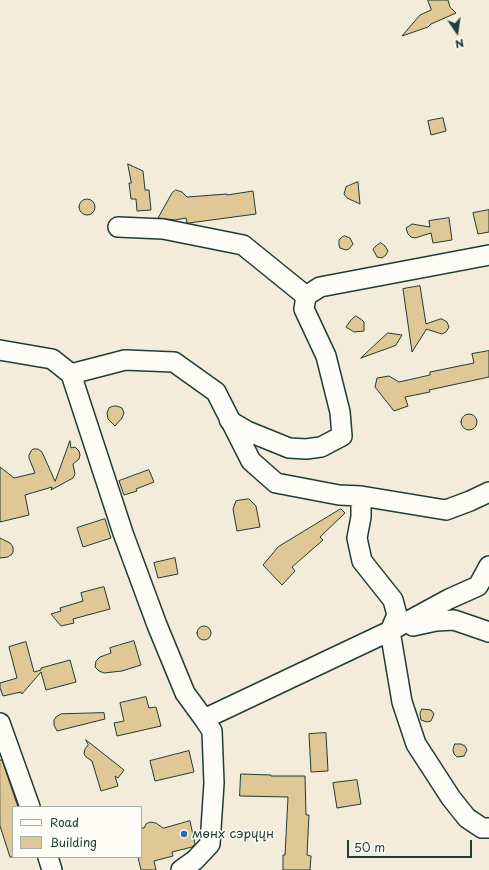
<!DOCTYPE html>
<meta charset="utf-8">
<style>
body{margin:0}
#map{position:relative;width:489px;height:870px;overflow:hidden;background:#f4ecda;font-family:"Playpen Sans",sans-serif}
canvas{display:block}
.legend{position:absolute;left:12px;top:806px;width:130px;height:52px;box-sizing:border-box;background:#fdfcf7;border:1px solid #a4b0a9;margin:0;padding:5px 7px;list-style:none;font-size:12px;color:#1f3d34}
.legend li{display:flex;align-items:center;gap:8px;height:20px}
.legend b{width:20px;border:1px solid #a4b0a9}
.north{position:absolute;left:437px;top:12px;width:40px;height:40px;-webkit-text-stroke:3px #fdfcf7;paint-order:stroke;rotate:167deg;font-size:11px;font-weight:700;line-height:16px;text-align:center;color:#1f3d34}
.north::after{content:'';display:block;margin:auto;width:14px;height:18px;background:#1f3d34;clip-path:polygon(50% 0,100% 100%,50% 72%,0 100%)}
.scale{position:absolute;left:347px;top:840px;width:125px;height:18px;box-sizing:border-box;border:2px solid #1f3d34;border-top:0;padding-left:5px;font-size:12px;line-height:14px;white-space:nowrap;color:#1f3d34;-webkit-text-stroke:3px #fdfcf7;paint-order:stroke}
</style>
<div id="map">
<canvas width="489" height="870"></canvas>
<ul class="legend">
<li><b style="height:5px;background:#fdfcf7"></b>Road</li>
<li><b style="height:11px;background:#dfc796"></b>Building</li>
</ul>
<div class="north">N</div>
<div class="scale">50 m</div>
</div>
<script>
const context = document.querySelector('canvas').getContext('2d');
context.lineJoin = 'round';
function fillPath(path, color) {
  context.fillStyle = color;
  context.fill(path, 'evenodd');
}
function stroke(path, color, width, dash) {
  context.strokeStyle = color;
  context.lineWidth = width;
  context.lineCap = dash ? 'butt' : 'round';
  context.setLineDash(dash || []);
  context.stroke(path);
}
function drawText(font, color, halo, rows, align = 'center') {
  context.font = font + ' "Playpen Sans",sans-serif';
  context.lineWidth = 3;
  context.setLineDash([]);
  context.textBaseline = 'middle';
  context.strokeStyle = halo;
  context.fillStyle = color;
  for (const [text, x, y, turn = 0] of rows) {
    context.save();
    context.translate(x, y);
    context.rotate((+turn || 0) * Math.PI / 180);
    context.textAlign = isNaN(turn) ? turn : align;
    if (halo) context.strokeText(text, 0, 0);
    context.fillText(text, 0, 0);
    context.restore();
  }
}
const building = new Path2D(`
 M428,0H448L450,7L456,13L431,24L428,27L402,36L420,15L431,10Z
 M443,118L446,131L431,135L428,121Z
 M128,164L143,171L145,190H149L151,210L137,211L136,199H131L129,183H131Z
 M358,182L360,204L347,198L344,194L346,187Z
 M176,190L182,192L187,197L227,194V195L253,191L256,214L189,223H187L186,218L175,220L158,218L172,193Z
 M79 207a8 8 0 1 1 16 0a8 8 0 1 1-16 0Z
 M489,210V232L478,234L473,213Z
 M449,218L452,240L433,243L431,233L415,238L411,237L408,234L406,228L412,224L430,227L429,221Z
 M345,236L350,238L353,244L349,249L346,250L340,248L339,245V240L342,237Z
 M381,243L385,246L388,251L386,255L382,258L377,257L373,249L377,245Z
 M420,286L426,324L440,319H442L447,322L449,327L446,332L442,334L426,329V330L412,352L403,289Z
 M356,316L362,320L364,322V331L354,332L346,327L351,320Z
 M388,333L402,335L396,345L394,346L361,358Z
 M489,351V377L429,390L430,392L405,397L408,406L394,411L375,387L377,378L389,376L399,382L430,375V372L474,363L472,354Z
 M114,406H117L122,408L124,413L122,418L115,426L108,419L107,413L109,408Z
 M461 422a8 8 0 1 1 16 0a8 8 0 1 1-16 0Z
 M70,441L71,448L75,447L79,451L80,455L79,459L73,464L75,474L73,478L51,490L52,487L25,495L29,515L0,522V467L14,478L35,473L29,458V455L31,451L33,449H38L42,452L55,481Z
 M149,470L154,482L136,489L137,491L124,495L119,481Z
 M249,499L256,506L260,527L237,531L233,509L236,501Z
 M341,509L345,513L320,537L323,540L292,567L295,571L282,585L263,565L278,547Z
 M105,519L111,538L83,547L77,528Z
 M0,538L10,543L13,547V552L12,554L8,557L0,558Z
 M175,558L178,574L158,578L154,563Z
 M104,587L110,609L73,619L74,623L61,626L51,614L61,611L60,608L83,601L81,593Z
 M197 633a7 7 0 1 1 14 0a7 7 0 1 1-14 0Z
 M134,641L141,665L122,671L104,673L99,671L95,667L96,661L100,657L111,653L110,648Z
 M26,642L34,672L41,670V668L70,660L76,682L46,690L41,672L22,694L21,692L3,696L0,688V683L17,678L9,647Z
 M146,697L149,708L156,707L161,726L117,736L114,723L124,721L120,703Z
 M422,709L431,710L434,714L431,721L427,722L421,720L420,714Z
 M104,713L105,719L57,731L54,725V720L56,717L61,714Z
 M326,733L328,771L311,772L309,734Z
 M86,740L124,770L118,778L115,776L118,786L101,791L92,761L86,757L84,754L85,749L88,745Z
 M455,744H461L465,746L467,750L464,756L457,757L454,754L453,750Z
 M189,751L194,772L155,781L150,761Z
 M0,760H2L18,807H13V857H10L0,826Z
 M241,774L271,775V776H305L306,815H309L307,855L311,856L310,870H283V855H285L288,797L240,796Z
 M357,780L361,804L337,808L333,783Z
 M190,821L195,844L192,847L172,852L173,856L154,861L156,870H141L138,857H141V828H144L146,824L150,822L156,823L163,828Z`);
fillPath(building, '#dfc796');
stroke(building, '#1f3d34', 1);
const minor = new Path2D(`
 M118,227L163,229L243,245L306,296
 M0,350L52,359L71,374L125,360L174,362L216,392L251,461L276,483L339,495L361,496L446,510L470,501L489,492
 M71,374L123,533L157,625L185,693L204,719
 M229,419L230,421L247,431L289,448L306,449L321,447L342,436L340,412L326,356L304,309L306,296L320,287L489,255
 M361,496V517L357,538L362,561L393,600L397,615L390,631L402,702L416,744L451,798L467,818L482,828H489
 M413,626L436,621L454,620L489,632
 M0,723L30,807
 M48,857L52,870
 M181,870L195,860L210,844L214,783L212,731L204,719L390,631L449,599L478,586L489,566`);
stroke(minor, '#1f3d34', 22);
stroke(minor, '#fdfcf7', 19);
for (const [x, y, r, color] of [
 [184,834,4,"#1f6fb2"]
]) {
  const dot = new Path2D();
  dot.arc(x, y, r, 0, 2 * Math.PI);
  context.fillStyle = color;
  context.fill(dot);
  stroke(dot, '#fdfcf7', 1.5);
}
drawText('13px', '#1f3d34', '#fdfcf7', [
 ["мөнх сэрүүн",192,834]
], 'left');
</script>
